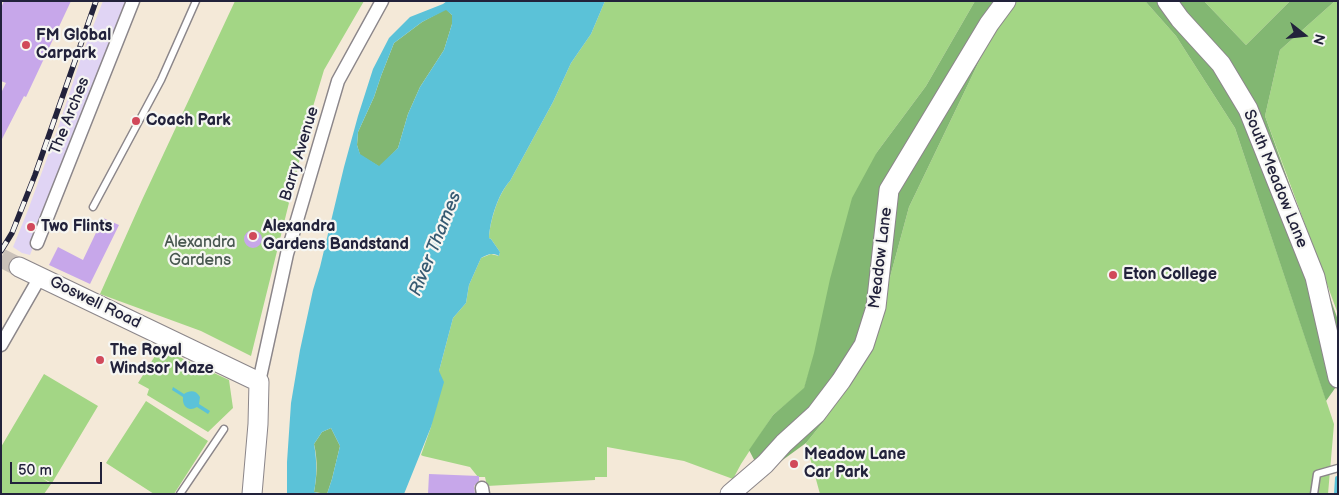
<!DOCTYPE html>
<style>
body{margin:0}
#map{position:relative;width:1339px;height:495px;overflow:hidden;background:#f4e9d8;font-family:"Balsamiq Sans",sans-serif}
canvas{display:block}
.frame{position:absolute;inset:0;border:2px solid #22223b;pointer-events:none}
.north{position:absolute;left:1279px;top:10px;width:50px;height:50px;-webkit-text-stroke:4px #f6f6f2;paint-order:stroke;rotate:106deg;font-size:14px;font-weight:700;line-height:20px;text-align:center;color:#22223b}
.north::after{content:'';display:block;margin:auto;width:18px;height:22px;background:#22223b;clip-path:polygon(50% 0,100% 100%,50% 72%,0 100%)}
.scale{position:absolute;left:10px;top:462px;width:92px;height:22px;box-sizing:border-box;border:2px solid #22223b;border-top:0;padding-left:6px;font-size:15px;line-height:18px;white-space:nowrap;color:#22223b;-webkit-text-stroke:4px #f6f6f2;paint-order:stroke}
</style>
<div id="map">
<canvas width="1339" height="495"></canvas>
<div class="frame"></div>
<div class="north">N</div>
<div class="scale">50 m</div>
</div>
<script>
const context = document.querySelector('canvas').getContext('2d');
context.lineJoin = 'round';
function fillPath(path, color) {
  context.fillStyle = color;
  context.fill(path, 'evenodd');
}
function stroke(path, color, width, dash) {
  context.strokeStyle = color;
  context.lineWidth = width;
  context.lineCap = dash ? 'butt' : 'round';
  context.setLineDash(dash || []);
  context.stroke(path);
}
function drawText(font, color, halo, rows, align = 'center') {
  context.font = font + ' "Balsamiq Sans",sans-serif';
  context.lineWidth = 4.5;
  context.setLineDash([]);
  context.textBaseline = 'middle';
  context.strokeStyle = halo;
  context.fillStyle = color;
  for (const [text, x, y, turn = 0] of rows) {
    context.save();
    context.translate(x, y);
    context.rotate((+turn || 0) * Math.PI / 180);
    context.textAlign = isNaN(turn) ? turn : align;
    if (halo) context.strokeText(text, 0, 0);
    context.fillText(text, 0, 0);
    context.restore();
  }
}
fillPath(new Path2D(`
 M103,1H127L100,66L86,110L30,255L22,253L13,247L28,210L57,131L83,52Z`), '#e0d4f4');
fillPath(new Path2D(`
 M235,1H364L324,70L312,110L251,356L201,331L100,294L142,200Z
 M605,1H975L926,86L877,152L804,389L773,415L741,464L733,479L684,461L607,447V477H595V480L487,486L485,477H478L470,467L423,456L421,455L431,427L439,371L453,318L466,303L469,285L481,258L491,254L499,256L500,252L491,239L489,238C490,221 498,194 510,181L553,102L571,63L591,34Z
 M1014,1H1145L1176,36L1235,128L1334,424L1328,494H820L806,443L824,421L870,351L909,207L997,24Z
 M1204,1H1290L1246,45Z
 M1335,1H1338V314L1265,116L1280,50Z
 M160,348L229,380L233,408L208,432L147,395L149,389L138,383Z
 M44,374L98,406L52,483L42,478L51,484L44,494H1V447Z
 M146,401L208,441L174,494H154L106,463Z`), '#a3d685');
fillPath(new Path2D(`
 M975,1H1014L997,24L909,207L870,351L824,421L806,443L762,475L749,450L773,415L804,388L814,353L830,279L852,198L877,152L926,86Z
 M1145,1H1204L1246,45L1290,1H1335L1280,50L1265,116L1338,320V384L1326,401L1235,128L1176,36Z
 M446,9L452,15V24L444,50L420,87L408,114L398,148L380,167L360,155L357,145L358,132L374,97L381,76L394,43L422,22Z
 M331,428L340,446L332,479L327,494L314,492C317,476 318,461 314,444L322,432Z`), '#82b772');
fillPath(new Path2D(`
 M447,1H605L591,34L571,63L553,102L510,181C498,194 490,220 489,238L491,239L500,252L499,256C492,252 487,255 481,258L469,285L466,303L453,318L439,371L444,382L431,427L404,494H327L332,479L340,446L331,428L322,432L314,444C317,461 317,476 314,492L322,494H287V462L291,403L300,350L313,290L320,267L344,167L358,116L373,69L389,38L410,17L443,4ZM446,10L452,15V24L444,50L420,87L408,114L398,148L379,166L360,154L357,145L358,132L374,97L381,76L394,43L422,22Z
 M173,387L184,394C190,390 196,390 200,397L199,404L210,411L208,414L197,407C189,412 182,407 183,397L172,390Z`), '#5bc2d8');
stroke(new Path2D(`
 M1336,494L1337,478`), '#5bc2d8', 4);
fillPath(new Path2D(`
 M4,1H71L26,97L24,96L1,141V93L6,83L1,81V8Z
 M103,218L119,225L90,284L49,265L58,247L83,260Z
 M244 239a9 9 0 1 1 18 0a9 9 0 1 1-18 0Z
 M429,474L479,476V481L474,486L475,494H428Z`), '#c7a7ea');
stroke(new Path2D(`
 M1,258L19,267`), '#cac1b9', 19, [19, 9]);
const lane = new Path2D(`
 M93,207L161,80L196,1
 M180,494L224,429
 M1314,494L1317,474L1338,468`);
const street = new Path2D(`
 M37,243L133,1
 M1,345L40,277
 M259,382L287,254L338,81L382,1
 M482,488L483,494`);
const secondary = new Path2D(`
 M1167,1L1180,19L1221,64L1248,109L1315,277L1338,378
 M19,267L259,382L258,424L252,494
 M730,494L765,464L784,443L816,414L841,381L864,345L876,307L889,190L989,24L1006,1`);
stroke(lane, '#8b868a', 9);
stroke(street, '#8b868a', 15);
stroke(secondary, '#8b868a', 21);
stroke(lane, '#fff', 6);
stroke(street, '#fff', 12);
stroke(secondary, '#fff', 19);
const rail = new Path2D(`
 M1,251L12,233L35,175L96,1`);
stroke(rail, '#22223b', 5.5);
stroke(rail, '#f6f6f2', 4, [11]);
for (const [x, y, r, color] of [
 [26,45,5,"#d1495b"],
 [136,121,5,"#d1495b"],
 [31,227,5,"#d1495b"],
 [253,236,5,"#d1495b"],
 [1113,275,5,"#d1495b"],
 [100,360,5,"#d1495b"],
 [794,464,5,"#d1495b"]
]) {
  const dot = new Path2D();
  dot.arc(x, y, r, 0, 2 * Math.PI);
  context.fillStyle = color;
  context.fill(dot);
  stroke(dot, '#f6f6f2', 2);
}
drawText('bold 16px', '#22223b', '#f6f6f2', [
 ["FM Global",36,36],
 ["Carpark",36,54],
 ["Coach Park",146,121],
 ["Two Flints",41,227],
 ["Alexandra",263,227],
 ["Gardens Bandstand",263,245],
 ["Eton College",1123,275],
 ["The Royal",110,351],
 ["Windsor Maze",110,369],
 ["Meadow Lane",804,455],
 ["Car Park",804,473]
], 'left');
drawText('16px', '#22223b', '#f6f6f2', [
 ["The Arches",70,116,-68],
 ["Barry Avenue",300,154,-73],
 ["South Meadow Lane",1275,179,68],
 ["Meadow Lane",881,258,-83],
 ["Goswell Road",95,303,26]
]);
drawText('16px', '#495851', '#f6f6f2', [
 ["Alexandra",200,243],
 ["Gardens",200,261]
]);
drawText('italic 18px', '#365a72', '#f6f6f2', [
 ["River Thames",436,244,-68]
]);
</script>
